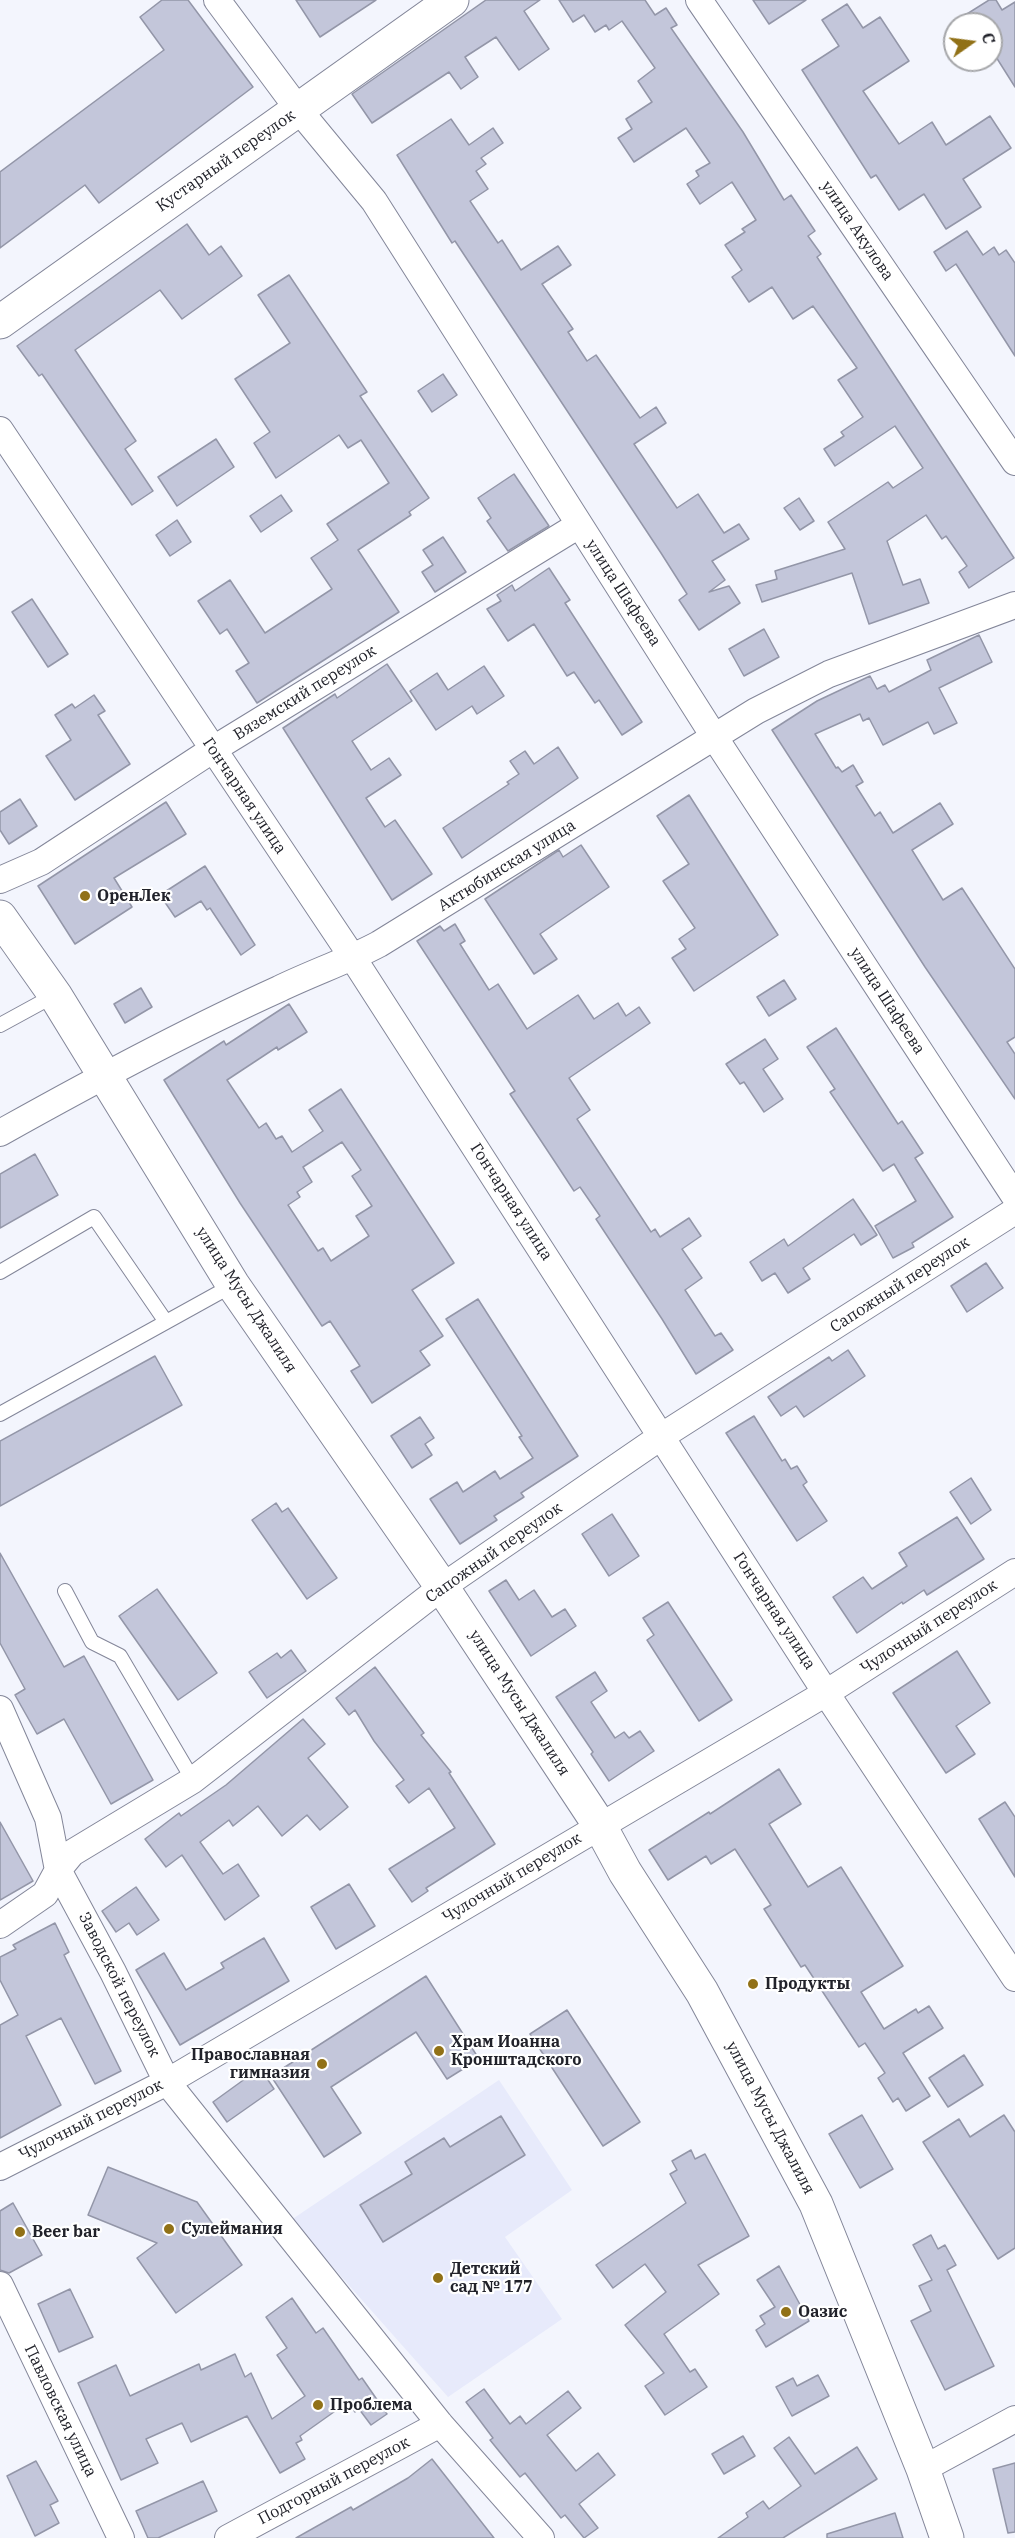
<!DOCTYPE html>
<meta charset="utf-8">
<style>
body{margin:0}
#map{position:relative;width:1015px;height:2538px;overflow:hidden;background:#f3f5fd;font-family:"IBM Plex Serif",serif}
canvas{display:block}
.north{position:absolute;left:943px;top:12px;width:60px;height:60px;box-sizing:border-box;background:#fff;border:2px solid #a6a7aa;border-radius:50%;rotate:76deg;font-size:16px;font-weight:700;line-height:24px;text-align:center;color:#21222a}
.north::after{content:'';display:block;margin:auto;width:21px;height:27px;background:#917117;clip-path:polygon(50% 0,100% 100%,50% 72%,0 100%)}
</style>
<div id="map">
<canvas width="1015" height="2538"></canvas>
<div class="north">С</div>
</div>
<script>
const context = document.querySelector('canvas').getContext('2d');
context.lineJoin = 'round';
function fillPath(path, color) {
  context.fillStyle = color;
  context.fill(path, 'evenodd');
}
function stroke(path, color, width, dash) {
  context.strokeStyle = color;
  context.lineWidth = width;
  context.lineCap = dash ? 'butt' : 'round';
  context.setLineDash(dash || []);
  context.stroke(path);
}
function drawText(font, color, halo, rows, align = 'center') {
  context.font = font + ' "IBM Plex Serif",serif';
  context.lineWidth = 4.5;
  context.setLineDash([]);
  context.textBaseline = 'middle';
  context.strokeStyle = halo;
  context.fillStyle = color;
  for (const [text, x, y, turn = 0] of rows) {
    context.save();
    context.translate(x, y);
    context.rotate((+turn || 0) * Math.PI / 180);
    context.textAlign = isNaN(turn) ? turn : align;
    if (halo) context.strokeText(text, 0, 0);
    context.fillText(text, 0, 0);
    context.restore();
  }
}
fillPath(new Path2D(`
 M499,2080L572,2190L505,2237L562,2319L448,2397L291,2220Z`), '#e7eafb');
const building = new Path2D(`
 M162,0H188L253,87L99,203L85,185L0,248V172L164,50L140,17Z
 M296,0H376L320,37Z
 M486,0H540L524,11L549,49L519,70L496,37L465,57L478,77L461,89L449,72L372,123L352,94Z
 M559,0H645L655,15L666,8L677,25L671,28L743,132L784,200L791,195L815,231L808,236L821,254L817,257L1014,558L969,588L959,572L967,566L946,536L942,539L926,515L887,541L903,585L920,579L929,603L869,624L852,573L762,602L756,585L777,579L775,571L845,549L828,522L888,482L893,488L923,468L895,426L835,466L824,449L844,436L841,432L863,417L838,380L857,368L813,306L793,319L772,287L749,302L732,277L742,270L725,245L745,232L742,229L756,220L732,182L700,204L687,184L699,176L696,171L710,163L686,128L634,162L618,138L632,129L626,119L652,102L638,81L655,68L622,21L609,30L606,25L595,32L584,15L573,22Z
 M753,0H806L769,24Z
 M989,0H996L1002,10L1015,2V87L991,49V24H951Z
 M847,4L863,28L880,17L909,61L863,91L899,144L932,122L946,145L990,116L1011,148L963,179L981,207L946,229L924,194L899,210L876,175L871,178L802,70L839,46L822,20Z
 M451,119L469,145L493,128L503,143L481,158L486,164L476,171L488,189L470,201L498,243L502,240L521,270L558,246L571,265L542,284L573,329L568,332L587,361L596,355L640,418L656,407L666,423L634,444L677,508L698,494L724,533L739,524L749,539L712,561L725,580L709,592L729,586L740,603L699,630L679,600L687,594L661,553L455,241L452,243L397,155Z
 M187,224L209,255L221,246L242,276L182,319L160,290L75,350L136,441L125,449L153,491L132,505L42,374L39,376L17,346Z
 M967,231L983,255L994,247L999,255L1006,250L1015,263V356L956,264L946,271L934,252Z
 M289,275L367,392L360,396L429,498L409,512L411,515L358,550L399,612L257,703L236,671L249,663L227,629L220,634L198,601L230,580L265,633L332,589L311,558L338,540L327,524L389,483L361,440L348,448L339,435L276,478L254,443L270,432L235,379L290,343L258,295Z
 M443,374L457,395L432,412L418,391Z
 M216,439L234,467L177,506L158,477Z
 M514,474L549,526L508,551L487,521L491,518L478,498Z
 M281,495L292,511L261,532L250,516Z
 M799,498L814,521L800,530L784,508Z
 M177,520L191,542L170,556L156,535Z
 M443,537L466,572L435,592L422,572L433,565L423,550Z
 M549,568L570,600L565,603L642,722L622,735L599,700L595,703L574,672L567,676L534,624L508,641L487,609L501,601L497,595L512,585L515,591Z
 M32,599L68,654L48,667L12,612Z
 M764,629L779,657L744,676L729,649Z
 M979,635L992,662L939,688L957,723L934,734L928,722L883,745L869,718L863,721L860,714L815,734L836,768L838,767L842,772L853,765L863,782L856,786L875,816L880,812L893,833L940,803L953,824L912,850L943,900L962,888L1015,969V1037L1007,1042L1015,1054V1099L925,967L772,730L817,701L870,676L877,689L885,685L889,692L931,670L927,660Z
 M387,664L412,701L352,741L371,770L389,758L401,775L366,798L385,827L395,820L432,874L392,900L283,728L335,694L337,698Z
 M484,666L504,696L477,714L472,706L436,730L410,691L437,673L448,690Z
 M94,695L105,711L98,715L130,764L75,800L46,756L71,740L55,715L72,704L75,708Z
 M558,747L578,778L462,858L443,828L509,784L507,782L519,774L510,761L525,751L534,764Z
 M689,795L778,935L694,991L672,958L686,949L679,939L695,928L663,881L689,864L657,816Z
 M20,799L37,826L9,844L0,830V812Z
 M166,802L186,834L114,878L132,907L75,944L38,886Z
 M581,845L609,887L540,934L557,959L534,974L485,899L559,850L563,857Z
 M205,866L255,945L241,955L210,908L207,910L201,901L175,917L160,895Z
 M455,924L465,941L460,944L489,990L498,984L527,1029L578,995L594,1019L618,1003L626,1016L639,1007L650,1023L569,1078L590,1110L577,1119L651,1232L655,1229L660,1237L689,1218L701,1236L682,1249L702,1278L685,1290L715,1336L721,1333L733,1350L696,1374L662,1319L596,1219L600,1216L580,1187L574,1191L557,1165L510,1094L515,1091L489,1051L417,941L440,926L444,931Z
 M784,980L796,999L769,1016L757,997Z
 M141,988L152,1007L125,1023L114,1004Z
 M289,1004L307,1032L278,1050L277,1047L227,1080L259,1128L266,1123L276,1139L282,1136L292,1152L323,1131L309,1110L341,1089L454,1263L412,1290L443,1336L420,1351L430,1365L372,1403L351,1371L360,1366L330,1321L322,1326L240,1203L164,1080L224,1041L226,1045ZM342,1142L361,1170L352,1176L372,1206L356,1216L369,1236L331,1261L323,1248L318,1251L288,1205L300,1197L297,1192L312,1182L303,1167Z
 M836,1028L898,1124L902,1121L923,1153L915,1158L953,1217L912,1243L914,1247L893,1258L875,1226L916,1201L894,1164L883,1171L830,1092L835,1089L807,1047Z
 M765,1039L778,1059L763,1069L783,1099L764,1112L744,1082L740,1084L726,1064Z
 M35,1154L58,1195L0,1228V1174Z
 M853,1199L877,1235L861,1245L854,1234L803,1268L810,1279L788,1293L775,1273L762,1281L750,1262L784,1239L788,1246Z
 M986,1263L1003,1288L967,1312L951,1286Z
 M478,1299L578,1456L521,1493L524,1497L494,1516L497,1520L460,1544L430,1499L457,1482L463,1492L495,1471L500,1479L533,1458L519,1437L522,1436L446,1319Z
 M848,1350L865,1376L804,1417L796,1406L781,1416L768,1397L829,1357L832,1361Z
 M155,1356L182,1405L0,1506V1441Z
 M754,1416L782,1461L785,1459L791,1469L797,1466L807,1482L803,1485L827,1521L797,1541L726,1433Z
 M420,1417L434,1438L425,1444L432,1455L412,1468L391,1436Z
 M971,1478L991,1510L971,1524L950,1492Z
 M276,1503L282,1512L288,1508L337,1578L307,1599L252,1520Z
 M612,1514L639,1556L609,1576L582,1534Z
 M957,1517L984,1559L927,1595L924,1590L903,1604L902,1602L857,1633L833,1597L863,1577L872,1589L907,1566L899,1553Z
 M0,1553L64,1667L84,1656L153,1780L111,1804L64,1719L37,1734L15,1695L25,1689L0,1643Z
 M506,1580L519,1600L534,1590L552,1617L565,1609L576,1626L531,1656L489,1591Z
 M157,1589L217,1673L178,1700L119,1616Z
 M668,1602L732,1700L699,1721L647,1640L654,1635L643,1618Z
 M291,1650L306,1671L267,1698L249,1672L277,1653L281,1658Z
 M957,1651L990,1703L956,1726L975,1754L946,1773L893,1693Z
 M375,1667L424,1733L421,1735L451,1772L449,1773L495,1844L426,1888L428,1891L412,1902L389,1869L455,1828L429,1788L409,1803L396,1786L404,1780L374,1741L355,1710L349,1715L336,1698Z
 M595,1672L607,1691L591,1702L615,1738L624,1732L629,1738L640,1731L654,1751L609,1781L591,1754L593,1752L556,1697Z
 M303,1719L325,1744L308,1758L348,1807L320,1830L307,1815L282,1836L258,1806L233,1826L229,1820L200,1842L223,1874L238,1864L259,1896L225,1920L182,1855L166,1867L145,1839L179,1813L181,1816L226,1785Z
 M779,1769L801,1804L769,1824L808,1887L841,1867L903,1966L861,1992L884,2029L916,2009L918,2013L929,2006L943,2028L903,2053L930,2096L906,2111L898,2098L893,2102L878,2078L885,2073L865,2043L859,2047L805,1965L801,1967L764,1909L771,1905L735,1849L711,1864L706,1856L668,1880L649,1850L709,1812L710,1814Z
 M1005,1802L1015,1817V1877L979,1819Z
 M0,1822L33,1881L0,1900Z
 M349,1884L375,1926L336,1949L311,1907Z
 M136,1887L159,1920L137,1935L129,1923L116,1932L102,1911Z
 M55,1923L69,1952L64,1955L121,2071L95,2084L61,2018L26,2036L61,2105L0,2138V2025L18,2015L0,1980V1957L16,1949L13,1945Z
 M264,1938L289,1981L180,2045L136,1970L164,1953L186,1990L224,1968L221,1963Z
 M426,1976L479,2059L447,2079L416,2032L331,2087L361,2133L324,2157L271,2076Z
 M567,2010L640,2122L603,2146L530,2034Z
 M964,2055L983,2085L948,2107L929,2078Z
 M260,2068L274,2089L227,2122L213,2102Z
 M862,2115L893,2169L860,2188L829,2134Z
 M1004,2115L1015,2132V2248L998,2259L923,2142L959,2119L970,2137Z
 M501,2116L525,2155L383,2242L360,2205L412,2174L405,2162L444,2138L450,2147Z
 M691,2150L695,2159L705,2154L749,2236L698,2265L719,2294L664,2334L690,2372L695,2369L707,2387L665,2415L645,2386L664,2373L625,2325L666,2292L645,2264L613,2288L596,2265L686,2203L670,2174L677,2170L672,2161Z
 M108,2167L197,2202L242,2265L176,2313L137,2258L157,2243L88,2215Z
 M13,2203L42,2255L9,2273L0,2270V2211Z
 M931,2235L938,2249L945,2245L956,2265L947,2270L994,2366L945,2390L911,2321L931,2311L919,2286L932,2280L913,2245Z
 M779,2266L809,2321L766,2347L756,2330L765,2324L760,2316L775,2307L757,2280Z
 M70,2289L93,2337L59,2352L38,2304Z
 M292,2298L316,2333L323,2328L359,2380L362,2378L387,2414L371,2425L359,2409L355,2412L348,2402L300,2436L302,2440L296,2443L305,2459L280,2473L247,2416L191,2442L182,2423L146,2439L158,2463L121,2480L78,2383L116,2365L130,2396L199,2364L201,2370L235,2354L245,2377L251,2373L272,2419L305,2396L277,2355L287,2348L266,2317Z
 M818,2375L829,2396L792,2416L776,2387L793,2378L797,2386Z
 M484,2389L510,2424L520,2416L526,2424L568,2391L581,2408L547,2435L576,2471L598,2453L615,2475L579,2504L598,2528L584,2538L565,2515L561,2518L525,2473L520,2477L490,2440L493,2438L466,2402Z
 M743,2436L755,2456L724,2474L712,2454Z
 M789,2437L815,2474L857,2447L877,2479L783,2538H718L748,2517L746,2513L763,2501L769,2509L801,2486L774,2448Z
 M432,2459L494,2538H296L351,2507L353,2510L408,2478Z
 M36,2461L58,2501L50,2505L59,2523L35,2536L7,2476Z
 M1015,2463V2532L1008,2533L993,2469Z
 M203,2481L217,2511L158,2538H148L136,2511Z
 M895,2513L903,2538H827V2534Z`);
fillPath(building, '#c3c6da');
stroke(building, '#9396a8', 1.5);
const lane = new Path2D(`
 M0,1025L55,995
 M0,1272L94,1217L166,1322
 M0,1414L233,1285
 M65,1591L92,1642L120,1656L193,1780`);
const street = new Path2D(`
 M217,0L298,109L374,201L715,738L1015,1197
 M699,0L1015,462
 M0,430L353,958L826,1693L1015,1978
 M0,880L41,862L212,750L579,525
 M0,1133C91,1082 184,1032 279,989C312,973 347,961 379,944L756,711L829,674L1015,605
 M0,1709L48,1818L58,1870L113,1972L167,2082L440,2424L541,2538
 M0,1925L45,1894L58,1870L72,1853L193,1780L442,1587L662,1436L1015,1211
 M0,2167L167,2082L826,1693L1015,1572
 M0,2285L121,2538
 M923,2469L1015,2419
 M228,2538L440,2424`);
const secondary = new Path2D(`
 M0,322L452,0
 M0,917L55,995L233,1285L442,1587L600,1826L625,1872L702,1992L816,2204L923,2469L947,2538`);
stroke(lane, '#838699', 16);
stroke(street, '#838699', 28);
stroke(secondary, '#838699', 35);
stroke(lane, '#fff', 14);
stroke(street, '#fff', 26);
stroke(secondary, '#fff', 33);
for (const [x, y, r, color] of [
 [85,896,6,"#917117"],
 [753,1984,6,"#917117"],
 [439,2051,6,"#917117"],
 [322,2064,6,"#917117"],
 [169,2229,6,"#917117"],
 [20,2232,6,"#917117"],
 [438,2278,6,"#917117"],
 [786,2312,6,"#917117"],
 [318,2405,6,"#917117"]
]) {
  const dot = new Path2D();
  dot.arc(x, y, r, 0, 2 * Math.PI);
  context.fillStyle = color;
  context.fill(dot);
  stroke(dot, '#fff', 2);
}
drawText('16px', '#21222a', '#fff', [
 ["Кустарный переулок",226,161,-35],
 ["улица Акулова",857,231,56],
 ["улица Шафеева",623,593,57],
 ["Вяземский переулок",305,693,-32],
 ["Гончарная улица",244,796,56],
 ["Актюбинская улица",507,866,-32],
 ["улица Шафеева",887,1001,57],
 ["Гончарная улица",511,1202,57],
 ["Сапожный переулок",900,1285,-33],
 ["улица Мусы Джалиля",246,1300,57],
 ["Сапожный переулок",494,1553,-35],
 ["Гончарная улица",774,1611,57],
 ["Чулочный переулок",929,1627,-33],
 ["улица Мусы Джалиля",519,1703,57],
 ["Чулочный переулок",512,1878,-31],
 ["Заводской переулок",119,1985,63],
 ["улица Мусы Джалиля",770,2118,62],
 ["Чулочный переулок",91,2120,-27],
 ["Павловская улица",60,2411,64],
 ["Подгорный переулок",334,2481,-28]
]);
drawText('bold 16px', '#21222a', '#fff', [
 ["ОренЛек",97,896],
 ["Продукты",765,1984],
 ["Храм Иоанна",451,2042],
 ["Кронштадского",451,2060],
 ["Православная",310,2055,"right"],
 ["гимназия",310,2073,"right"],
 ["Сулеймания",181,2229],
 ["Beer bar",32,2232],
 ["Детский",450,2269],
 ["сад № 177",450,2287],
 ["Оазис",798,2312],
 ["Проблема",330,2405]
], 'left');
</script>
